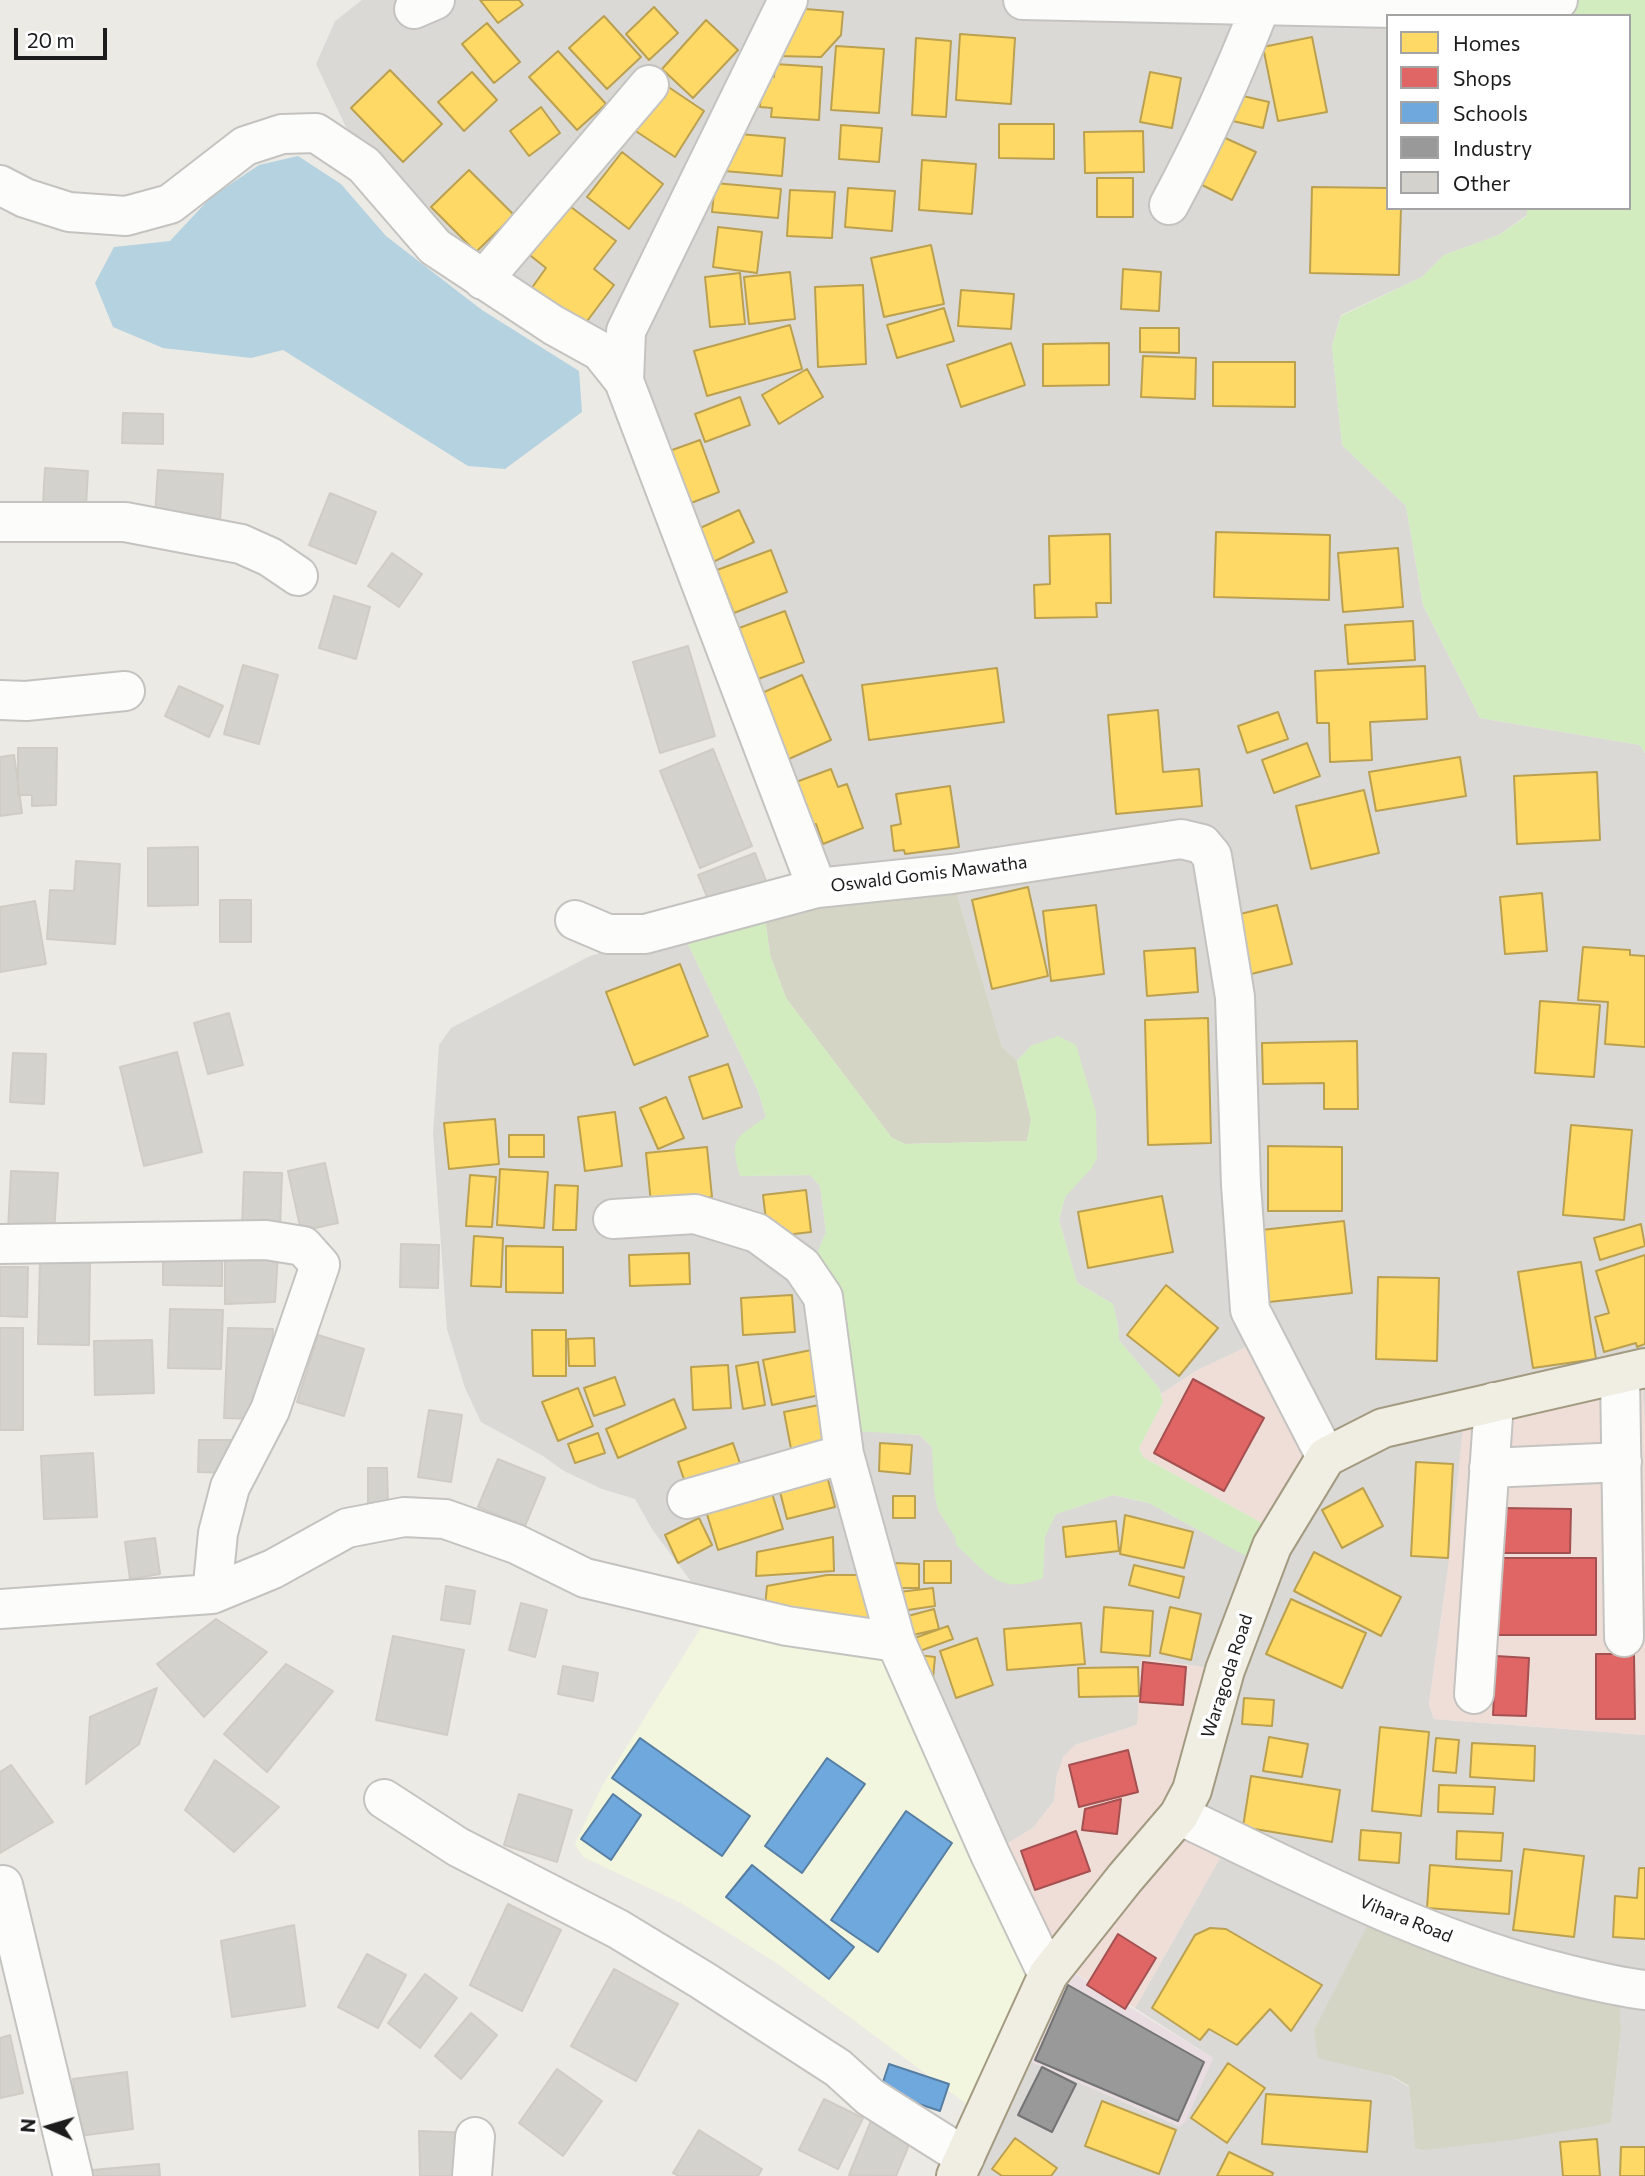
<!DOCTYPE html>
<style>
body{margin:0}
#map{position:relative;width:1645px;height:2176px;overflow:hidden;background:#eceae4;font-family:Commissioner,sans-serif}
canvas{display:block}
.legend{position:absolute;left:1386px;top:14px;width:245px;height:196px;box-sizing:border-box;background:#fff;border:2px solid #a4a4a4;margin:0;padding:9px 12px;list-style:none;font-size:21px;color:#1c1c1c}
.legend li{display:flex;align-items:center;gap:14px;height:35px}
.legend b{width:35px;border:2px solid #a4a4a4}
.north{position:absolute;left:14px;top:2092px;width:70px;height:70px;-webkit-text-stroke:5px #fff;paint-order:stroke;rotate:274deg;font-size:19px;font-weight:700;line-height:28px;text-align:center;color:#1c1c1c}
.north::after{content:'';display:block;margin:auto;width:24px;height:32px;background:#1c1c1c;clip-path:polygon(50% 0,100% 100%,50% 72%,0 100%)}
.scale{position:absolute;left:14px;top:28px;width:93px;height:32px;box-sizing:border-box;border:4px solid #1c1c1c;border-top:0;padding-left:9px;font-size:21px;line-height:24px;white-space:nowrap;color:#1c1c1c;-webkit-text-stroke:5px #fff;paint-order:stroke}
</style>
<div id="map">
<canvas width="1645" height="2176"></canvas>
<ul class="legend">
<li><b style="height:19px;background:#ffd966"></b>Homes</li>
<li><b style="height:19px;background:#e06666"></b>Shops</li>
<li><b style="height:19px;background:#6fa8dc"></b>Schools</li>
<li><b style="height:19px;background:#999"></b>Industry</li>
<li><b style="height:19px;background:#d4d2cc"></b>Other</li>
</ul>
<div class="north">N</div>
<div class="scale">20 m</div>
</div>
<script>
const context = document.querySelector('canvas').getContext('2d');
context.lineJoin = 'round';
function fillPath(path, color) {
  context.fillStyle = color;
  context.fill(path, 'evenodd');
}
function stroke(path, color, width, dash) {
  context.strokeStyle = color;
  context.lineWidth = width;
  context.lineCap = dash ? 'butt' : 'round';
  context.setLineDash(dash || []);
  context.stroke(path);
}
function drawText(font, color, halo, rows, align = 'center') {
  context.font = font + ' Commissioner,sans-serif';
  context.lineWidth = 7;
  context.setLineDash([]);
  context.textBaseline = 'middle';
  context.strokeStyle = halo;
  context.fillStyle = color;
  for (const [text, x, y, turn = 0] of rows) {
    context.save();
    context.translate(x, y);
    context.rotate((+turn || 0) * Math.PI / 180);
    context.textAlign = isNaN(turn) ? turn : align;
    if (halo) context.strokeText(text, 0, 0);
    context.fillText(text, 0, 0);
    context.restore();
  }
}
fillPath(new Path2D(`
 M362,0H1558L1388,16V208H1527V215L1499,235L1444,255L1422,277L1341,315L1332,346L1342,445L1406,506L1423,605L1480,718L1640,745L1645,753V1427L1641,1369L1447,1576L1429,1704L1434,1719L1645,1735V2176H956L1013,2054L1179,2126L1213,2058L1135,2008L1230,1840L1137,1725L1075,1745L1057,1775L1054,1801L1033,1828L990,1854L712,1610L652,1529L635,1499L602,1489L564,1471L543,1456L481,1422L465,1388L447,1329L433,1134L439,1045L451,1028L588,957L679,925L758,1091L766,1117L740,1176L811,1175L820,1186L826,1232L808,1275L840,1429L920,1435L932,1447L938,1510L956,1537L1043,1578L1044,1537L1056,1514L1113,1495L1149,1503L1264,1565L1265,1338L1196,1371L1161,1394L1159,1388L1119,1340L1118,1326L1113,1304L1077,1283L1059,1220L1065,1197L1075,1185L1031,1046L1017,1061L1002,1047L951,874L817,888L624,381L553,325L364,165L316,64L335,21ZM1341,1979L1619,1987L1621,2031L1611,2123L1415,2148L1409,2087L1314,2030Z`), '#dbd9d6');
fillPath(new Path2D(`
 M1265,1338L1326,1457L1277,1536L1260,1522L1143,1457L1139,1448L1163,1402L1161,1394L1196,1371Z
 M1641,1369L1645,1427V1735L1434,1719L1429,1704L1447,1576L1465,1409Z
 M1147,1659L1225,1670L1192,1790L1231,1839L1135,2008L1057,1962L990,1854L1033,1828L1054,1801L1057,1775L1063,1757L1075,1745L1137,1725L1141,1660Z`), '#efded8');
fillPath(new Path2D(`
 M1056,1962L1213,2058L1186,2121L1180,2126L1013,2054Z`), '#eadde2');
fillPath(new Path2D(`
 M712,1610L896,1642L1048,1975L984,2117L778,1964L681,1903L583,1857L575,1844L602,1786Z`), '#f3f6de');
fillPath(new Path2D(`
 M951,874L1002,1047L1017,1061L1031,1120L1027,1141L905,1144L892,1138L786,998L770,955L763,903Z
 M1376,1909L1619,1987L1621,2031L1611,2123L1512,2140L1424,2150L1415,2148L1409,2086L1392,2076L1318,2058L1314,2030Z`), '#d4d5c5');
fillPath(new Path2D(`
 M1558,0H1645V753L1640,745L1480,718L1423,605L1406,506L1342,445L1332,346L1341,316L1422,277L1444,255L1499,235L1527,216V208H1629V16H1532Z
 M763,903L770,955L786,998L892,1138L905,1144L1027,1141L1031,1120L1017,1061L1031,1046L1058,1036L1076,1045L1096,1112L1097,1158L1091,1169L1065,1197L1059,1220L1077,1283L1113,1304L1118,1326L1119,1340L1159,1388L1163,1402L1139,1448L1143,1457L1260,1522L1277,1536L1264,1566L1149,1503L1113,1495L1056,1514L1045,1537L1043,1578C998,1596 988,1573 956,1545L955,1537L938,1510L934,1491L932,1447L920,1435L840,1430L808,1275L826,1232L820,1186L810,1175L740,1176C729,1137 735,1139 766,1117L758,1091L679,925Z`), '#d2ecc0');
fillPath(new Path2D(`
 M298,156L341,184L386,236L482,310L579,371L582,412L505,469L468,466L283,350L251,358L163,348L113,327L95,283L114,247L170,241L211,197L259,165Z`), '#b5d2e0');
const homes = new Path2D(`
 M480,0H519L523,5L498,23Z
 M654,7L678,33L649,60L626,34Z
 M793,8L843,12L841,35L821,57L777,56Z
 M604,16L641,57L607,89L569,48Z
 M706,20L738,50L693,98L662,69Z
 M487,23L520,62L494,83L462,44Z
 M960,34L1015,38L1011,104L956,100Z
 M1312,37L1327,112L1278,121L1263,47Z
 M916,38L951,41L946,117L912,115Z
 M836,46L884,49L879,113L831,110Z
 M558,51L606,104L577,130L529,77Z
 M775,64L822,67L819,120L771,117L772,108L760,107L762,77H774Z
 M390,70L442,124L403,162L351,108Z
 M472,72L497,100L464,131L438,102Z
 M1150,72L1181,78L1172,128L1140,122Z
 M658,80L704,111L675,157L628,126Z
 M1230,93L1269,102L1263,128L1224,119Z
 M541,107L560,133L529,156L510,131Z
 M999,124H1054V159L999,158Z
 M841,125L882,128L879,162L839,159Z
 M1143,131L1144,172L1085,173L1084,132Z
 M728,133L785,138L782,176L724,171Z
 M1223,137L1256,152L1232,200L1200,184Z
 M622,152L663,184L629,229L587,197Z
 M922,160L976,164L972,214L919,210Z
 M469,170L514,215L476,252L431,207Z
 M1097,178H1133V217H1097Z
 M715,183L781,189L778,218L712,212Z
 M1312,187L1388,188V208H1401L1399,275L1310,273Z
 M848,188L895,191L892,231L845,227Z
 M790,190L835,192L832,238L787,236Z
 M559,198L616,241L594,269L614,285L582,328L531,289L546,268L521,248Z
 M718,227L762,232L757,273L713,267Z
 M931,245L944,304L884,317L871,258Z
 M1123,269L1161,272L1159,311L1121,309Z
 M790,272L795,319L749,324L744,277Z
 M740,273L745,324L710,327L705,277Z
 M863,285L866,364L818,367L815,287Z
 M961,290L1014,294L1011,329L958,326Z
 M944,308L954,341L897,358L887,325Z
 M790,325L802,369L707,396L694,351Z
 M1140,328H1179V353L1140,352Z
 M1011,343L1025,385L961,407L947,365Z
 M1109,343V385L1043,386V344Z
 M1143,356L1196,358L1195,399L1141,397Z
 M1213,362H1295V407L1213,406Z
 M807,369L823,397L779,424L762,395Z
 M740,397L750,425L705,442L695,414Z
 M700,440L719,492L681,507L661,454Z
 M739,510L754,542L711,563L696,530Z
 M1216,532L1330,535L1329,600L1214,597Z
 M1110,534L1111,603H1096L1097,617L1035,618L1034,585L1050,584L1049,536Z
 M1398,548L1403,607L1343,612L1338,553Z
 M771,550L787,592L734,613L717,570Z
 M785,611L804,662L750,682L731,631Z
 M1413,621L1415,660L1348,664L1345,625Z
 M1425,666L1427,719L1370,722L1372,760L1330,762L1329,723H1317L1315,671Z
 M997,668L1004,722L869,740L862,685Z
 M802,675L831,740L780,763L751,698Z
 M1158,710L1163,772L1199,769L1202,806L1116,814L1108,715Z
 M1278,712L1288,739L1247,753L1238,726Z
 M1307,743L1320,776L1274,793L1262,760Z
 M1460,757L1466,796L1376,811L1369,772Z
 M831,769L838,787L847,784L863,828L823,844L816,824L804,828L788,785Z
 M1597,772L1600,840L1517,844L1514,776Z
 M950,786L959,847L905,854L904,850L894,851L891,826L901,824L896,794Z
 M1364,790L1379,853L1311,869L1296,806Z
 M1028,887L1048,976L992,989L972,900Z
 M1542,893L1547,951L1505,954L1500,897Z
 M1096,905L1104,974L1051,981L1043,911Z
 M1277,905L1292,964L1243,976L1228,917Z
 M1583,947L1630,950V955L1645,956V1047L1605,1044L1608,1002L1578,1000Z
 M1195,948L1198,992L1147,996L1144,951Z
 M680,964L708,1036L634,1065L606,992Z
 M1540,1001L1600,1005L1594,1077L1535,1073Z
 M1208,1018L1211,1143L1148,1145L1145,1020Z
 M1357,1041L1358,1109H1324V1083L1263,1084L1262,1043Z
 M728,1064L742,1107L703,1119L689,1077Z
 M666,1097L684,1138L658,1149L640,1108Z
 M615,1112L622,1166L585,1171L578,1117Z
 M495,1119L499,1164L449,1169L444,1123Z
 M1571,1125L1632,1130L1624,1220L1563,1215Z
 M509,1135H544V1157H509Z
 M1268,1146L1342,1147V1211H1268Z
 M707,1147L712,1197L651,1203L646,1153Z
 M500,1169L548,1172L544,1228L497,1225Z
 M470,1175L496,1177L492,1227L466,1226Z
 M555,1185L578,1186L576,1230H553Z
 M806,1190L811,1232L768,1237L763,1195Z
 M1162,1196L1173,1252L1088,1268L1078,1212Z
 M1344,1221L1352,1293L1269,1302L1261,1230Z
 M1641,1224L1645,1246L1600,1260L1594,1238Z
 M474,1236L503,1238L501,1287L471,1286Z
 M506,1246L563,1247V1293L506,1292Z
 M689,1253L690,1284L630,1286L629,1255Z
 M1645,1255V1344L1637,1347L1636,1343L1604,1352L1595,1317L1609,1313L1596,1271Z
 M1581,1262L1596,1359L1533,1368L1518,1272Z
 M1378,1277L1439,1278L1437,1361L1376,1359Z
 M1166,1285L1218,1328L1179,1376L1127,1335Z
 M792,1295L795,1332L743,1335L741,1298Z
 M532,1330H566V1376H533Z
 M594,1338L595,1366H569L568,1339Z
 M811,1350L820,1395L772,1405L763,1360Z
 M758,1362L765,1405L743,1409L736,1366Z
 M728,1365L731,1408L693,1410L691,1367Z
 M615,1377L625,1405L594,1416L584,1388Z
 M578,1388L593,1426L558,1441L542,1402Z
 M674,1399L686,1428L618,1458L606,1429Z
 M819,1405L827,1447L792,1454L784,1412Z
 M598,1433L605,1453L575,1463L568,1444Z
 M733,1443L744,1475L689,1494L678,1462Z
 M880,1443L912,1445L910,1474L879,1471Z
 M1416,1462L1453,1464L1448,1558L1411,1556Z
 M826,1472L835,1507L787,1519L778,1484Z
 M1363,1488L1383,1526L1342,1548L1322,1510Z
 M771,1490L783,1529L718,1550L706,1511Z
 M893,1496H915V1518H893Z
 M1125,1515L1193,1532L1184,1568L1120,1554Z
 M699,1518L712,1545L678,1563L665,1535Z
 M1116,1521L1119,1551L1066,1557L1063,1527Z
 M833,1537L834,1571L756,1576L757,1552Z
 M1314,1552L1401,1597L1381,1636L1294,1591Z
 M924,1561H951V1583H924Z
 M895,1563L919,1564V1588H895Z
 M1134,1565L1184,1577L1179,1598L1129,1585Z
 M827,1575H864L879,1628L765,1607L767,1586Z
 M933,1588L935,1606L901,1611L899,1592Z
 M1291,1599L1366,1633L1342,1688L1266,1654Z
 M1104,1607L1153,1611L1150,1656L1101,1652Z
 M1170,1607L1201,1614L1191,1660L1160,1653Z
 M934,1609L939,1629L913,1635L908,1616Z
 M1081,1623L1085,1664L1007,1670L1004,1629Z
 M948,1626L953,1639L917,1652L912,1639Z
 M977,1638L993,1685L956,1698L940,1651Z
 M918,1655L935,1657L933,1679Z
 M1138,1667L1139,1696L1079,1697L1078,1668Z
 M1244,1698L1274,1700L1272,1726L1242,1724Z
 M1380,1727L1429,1732L1421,1816L1372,1811Z
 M1269,1737L1308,1744L1302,1777L1263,1771Z
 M1436,1738L1459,1740L1456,1773L1433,1771Z
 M1472,1743L1535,1746L1534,1781L1470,1777Z
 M1251,1776L1340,1790L1332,1842L1243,1827Z
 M1439,1785L1495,1787L1493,1814L1438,1812Z
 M1361,1830L1401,1833L1399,1863L1359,1860Z
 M1457,1831L1503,1833L1501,1861L1456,1859Z
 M1524,1849L1584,1856L1574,1937L1513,1930Z
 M1430,1865L1512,1871L1509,1914L1427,1908Z
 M1639,1868H1645V1939L1613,1937L1615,1896L1637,1898Z
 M1210,1928L1226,1929L1322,1985L1291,2031L1270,2009L1237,2045L1209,2029L1200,2040L1152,2008L1195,1935Z
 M1228,2063L1265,2088L1227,2143L1191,2118Z
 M1266,2094L1371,2101L1367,2152L1262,2144Z
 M1102,2101L1176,2130L1159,2174L1085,2146Z
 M1015,2138L1057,2168L1051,2176H1002L992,2169Z
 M1597,2139L1600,2176H1563L1560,2142Z
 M1621,2147H1645V2176H1620Z
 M1229,2152L1273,2173L1272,2176H1217Z`);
fillPath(homes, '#ffd966');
stroke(homes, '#bba050', 2);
const shops = new Path2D(`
 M1193,1379L1264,1418L1224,1491L1154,1453Z
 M1502,1508L1571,1509L1570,1553H1501Z
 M1484,1558H1596V1635H1484Z
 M1596,1654H1634L1635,1719H1596Z
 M1496,1656L1529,1658L1526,1716L1493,1715Z
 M1143,1662L1186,1667L1183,1705L1140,1702Z
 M1128,1750L1138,1792L1079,1807L1069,1765Z
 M1121,1799L1117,1834L1082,1830L1085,1809Z
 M1076,1831L1090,1871L1035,1890L1021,1851Z
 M1118,1934L1156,1958L1125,2009L1087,1985Z`);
fillPath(shops, '#e06666');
stroke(shops, '#a55050', 2);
const schools = new Path2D(`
 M640,1738L750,1816L722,1856L612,1778Z
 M827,1758L865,1784L802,1873L765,1846Z
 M613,1794L641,1815L611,1860L581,1839Z
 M906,1811L952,1843L878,1952L831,1920Z
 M752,1865L854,1947L829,1979L726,1897Z
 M889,2064L949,2084L940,2111L880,2091Z`);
fillPath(schools, '#6fa8dc');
stroke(schools, '#567ea2', 2);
const industry = new Path2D(`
 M1068,1985L1204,2062L1178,2121L1035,2060Z
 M1042,2067L1076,2084L1052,2132L1018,2115Z`);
fillPath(industry, '#999');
stroke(industry, '#747474', 2);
const building = new Path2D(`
 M123,413L163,414V444L122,443Z
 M45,468L88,471L86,506L43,503Z
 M158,470L223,474L220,522L155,517Z
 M330,493L376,512L356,564L309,545Z
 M392,553L422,574L399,607L368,586Z
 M334,596L370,607L356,659L319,648Z
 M688,646L715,736L660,753L633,662Z
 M243,665L278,675L259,744L224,734Z
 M179,686L223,706L209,737L165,716Z
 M18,748H57L56,805L32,806V795H18Z
 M713,749L752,846L700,868L660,771Z
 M14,755L22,813L0,816V757Z
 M198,847V905L148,906V848Z
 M755,853L767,883L711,906L698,875Z
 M76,861L120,864L115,944L47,939L50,890L74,891Z
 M220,900H251V942H220Z
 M35,901L46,964L0,972V907Z
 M229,1013L243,1065L208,1074L194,1023Z
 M177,1052L202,1152L144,1166L120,1067Z
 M13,1053L46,1054L44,1104L10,1102Z
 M325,1163L338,1223L301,1231L288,1171Z
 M11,1171L58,1173L54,1232L8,1230Z
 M244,1172L282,1173L280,1230L242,1228Z
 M401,1244L439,1245L438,1288L400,1287Z
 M278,1253L275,1302L225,1304V1254Z
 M163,1255H222V1286L163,1285Z
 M40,1259L90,1260L89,1345L38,1344Z
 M0,1267H28L27,1317L0,1316Z
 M170,1309L223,1310L221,1369L168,1368Z
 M0,1328H23V1430H0Z
 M228,1328L273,1329L272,1359L253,1419L224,1418Z
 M318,1335L364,1349L344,1416L297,1402Z
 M152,1340L154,1393L95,1395L94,1341Z
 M429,1410L462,1415L451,1482L418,1477Z
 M199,1440H231V1473L198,1472Z
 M93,1453L97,1517L44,1519L41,1456Z
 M498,1459L545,1478L525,1526L478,1507Z
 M368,1468H387L388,1506H368Z
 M155,1538L160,1574L130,1579L125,1542Z
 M446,1586L475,1591L470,1624L441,1620Z
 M521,1603L547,1610L535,1657L509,1650Z
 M216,1619L267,1652L204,1717L157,1664Z
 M393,1636L464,1650L447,1735L376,1720Z
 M286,1664L333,1691L267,1772L224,1734Z
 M563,1666L598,1673L593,1701L558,1694Z
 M157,1688L139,1744L86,1784L90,1717Z
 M215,1760L279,1807L234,1852L185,1810Z
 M11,1765L53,1822L0,1853V1772Z
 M519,1794L572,1810L557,1862L504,1845Z
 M508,1904L561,1930L522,2011L470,1985Z
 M294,1925L305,2006L232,2017L221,1941Z
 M367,1954L406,1975L378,2028L338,2007Z
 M614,1969L678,2004L636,2081L571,2046Z
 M425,1974L457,1998L420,2048L388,2023Z
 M471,2013L497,2035L461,2079L435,2056Z
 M10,2035L23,2093L0,2098V2038Z
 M557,2069L602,2101L563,2156L519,2123Z
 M127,2072L133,2129L79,2136L73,2079Z
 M824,2099L863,2118L838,2169L799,2150Z
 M873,2116L914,2133L896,2176L849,2175Z
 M699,2130L762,2169L758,2176H679L673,2173Z
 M419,2131L475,2133L472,2176H420Z
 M159,2164L160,2176H92V2170Z`);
fillPath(building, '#d4d2cc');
stroke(building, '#cfccc6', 2);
const minor = new Path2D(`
 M1023,0L1532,11L1558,0
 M414,9L435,0
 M0,185L25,198L69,212L126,216L170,204L245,146L282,134L316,133L364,165L435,247L553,325L600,351L624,381L817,888L952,874L1181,839L1202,844L1212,856L1235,997L1241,1185L1250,1310L1326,1457
 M1169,205C1204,140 1234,74 1261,5
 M483,280L649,85
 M624,381L626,331L788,0
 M0,522H125L241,544L270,557L298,576
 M0,700L26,701L125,691
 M575,920L608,934H645L817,888
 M613,1219L695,1214L757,1233L802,1266L823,1297L844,1454
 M0,1244L266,1240L303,1246L320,1265L270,1410L230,1487L218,1533L212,1594
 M1620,1374L1624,1637
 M1489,1468L1622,1462
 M687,1499L844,1454L896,1642L990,1854L1048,1975
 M0,1609L212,1594L273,1569L347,1528L404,1517L445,1519L516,1544L585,1578L787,1626L896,1642
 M1474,1694L1494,1402
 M384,1799L458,1847L618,1929L702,1980L838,2068L870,2097L965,2157
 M1179,1815C1304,1874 1427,1940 1562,1973C1590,1980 1617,1987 1645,1990
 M3,1885L73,2176
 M472,2176L475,2137`);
const major = new Path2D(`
 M956,2176L1048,1975L1125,1878L1179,1815L1192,1790L1225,1670L1272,1546L1326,1457L1383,1428L1645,1368`);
stroke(minor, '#c4c3c0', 42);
stroke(major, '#a29b81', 42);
stroke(minor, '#fcfcfb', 38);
stroke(major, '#f0ede3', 38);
drawText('18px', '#1c1c1c', '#fff', [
 ["Oswald Gomis Mawatha",929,874,-7],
 ["Waragoda Road",1227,1676,-72],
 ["Vihara Road",1406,1919,22]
]);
</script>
